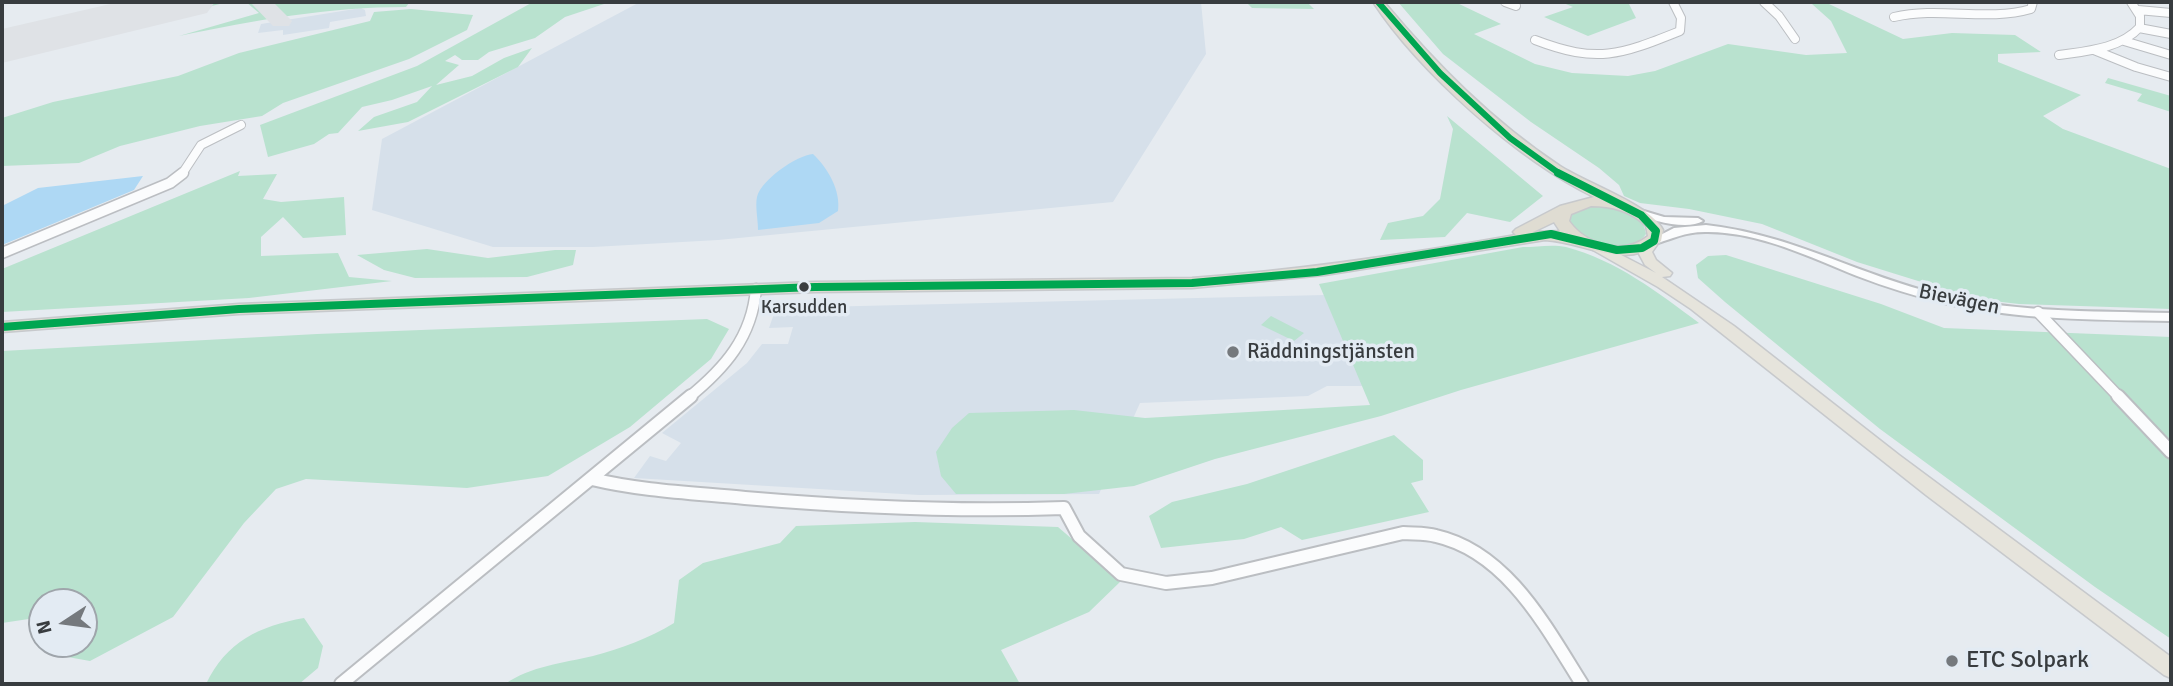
<!DOCTYPE html>
<meta charset="utf-8">
<style>
body{margin:0}
#map{position:relative;width:2173px;height:686px;overflow:hidden;background:#e6ebf0;font-family:Signika,sans-serif}
canvas{display:block}
.frame{position:absolute;inset:0;border:4px solid #383c3f;pointer-events:none}
.north{position:absolute;left:28px;top:588px;width:70px;height:70px;box-sizing:border-box;background:#e3ebf3;border:2px solid #9fa5ab;border-radius:50%;rotate:257deg;font-size:19px;font-weight:700;line-height:28px;text-align:center;color:#383c3f}
.north::after{content:'';display:block;margin:auto;width:24px;height:32px;background:#75797d;clip-path:polygon(50% 0,100% 100%,50% 72%,0 100%)}
</style>
<div id="map">
<canvas width="2173" height="686"></canvas>
<div class="frame"></div>
<div class="north">N</div>
</div>
<script>
const context = document.querySelector('canvas').getContext('2d');
context.lineJoin = 'round';
function fillPath(path, color) {
  context.fillStyle = color;
  context.fill(path, 'evenodd');
}
function stroke(path, color, width, dash) {
  context.strokeStyle = color;
  context.lineWidth = width;
  context.lineCap = dash ? 'butt' : 'round';
  context.setLineDash(dash || []);
  context.stroke(path);
}
function drawText(font, color, halo, rows, align = 'center') {
  context.font = font + ' Signika,sans-serif';
  context.lineWidth = 7;
  context.setLineDash([]);
  context.textBaseline = 'middle';
  context.strokeStyle = halo;
  context.fillStyle = color;
  for (const [text, x, y, turn = 0] of rows) {
    context.save();
    context.translate(x, y);
    context.rotate((+turn || 0) * Math.PI / 180);
    context.textAlign = isNaN(turn) ? turn : align;
    if (halo) context.strokeText(text, 0, 0);
    context.fillText(text, 0, 0);
    context.restore();
  }
}
fillPath(new Path2D(`
 M640,2H1201L1206,54L1113,202L718,240L593,247H493L372,210L382,139Z
 M361,8L365,10L366,16L330,22L329,28L283,35V30L258,33L261,24Z
 M1324,295L1365,386H1327L1308,396L1140,403L1099,494L919,495L634,478L650,456L666,461L681,443L662,433L747,363L762,344H788L793,327L769,328L776,308Z`), '#d6e0ea');
fillPath(new Path2D(`
 M147,2H228L2,57V35Z
 M246,2L409,3L406,7C329,7 255,20 179,36L259,13Z
 M533,2H610L565,17L535,38L489,52L478,60H462L455,55L445,61L459,65L436,85L472,76L504,58L532,48L518,67L408,122L358,131L374,117L417,102L432,86L392,100L362,107L338,133L329,134L314,144L268,157L260,125L417,66Z
 M1246,2H1307L1314,9L1252,8Z
 M1398,2H1455L1501,24L1474,34L1535,64L1572,73L1628,76L1655,71L1728,44L1806,55L1847,53L1831,21L1812,4H1829L1903,39L1952,33L2015,35L2041,52L1998,54V62L2081,95L2043,116L2063,129L2171,169V309L2019,304L1976,299L1857,262L1762,224L1689,209L1640,203L1624,196L1619,185L1599,168L1531,122L1443,54Z
 M1561,2H1628L1636,18L1588,36L1544,17L1573,7Z
 M411,9L473,15L467,30L409,59L283,103L262,116L200,126L120,146L79,163L2,166V118L53,102L178,76L239,53L370,21L374,12Z
 M2108,78L2171,96V112L2137,101L2142,94L2105,83Z
 M1447,116L1543,196L1510,222L1467,213L1445,237L1380,240L1388,223L1423,216L1440,199L1453,129Z
 M240,171L238,176L277,174L263,199L281,202L344,197L346,235L303,238L283,217L261,237V256L338,253L349,277L392,281L249,298L2,312V269Z
 M1588,207C1607,205 1644,210 1646,234C1630,257 1580,244 1570,220L1573,213Z
 M1523,247C1536,247 1553,244 1566,247C1616,260 1659,293 1699,323L1461,390L1381,416L1215,459L1134,486L1064,494H956L941,476L936,452L952,428L969,413L1074,410L1145,418L1370,405L1319,284Z
 M427,249L488,258L555,250H576L573,265L527,277L415,278L384,270L357,255Z
 M1726,255L1881,304L1944,328L2171,337V639L2095,587L1880,429L1725,302L1698,278L1696,265L1708,256Z
 M1271,316L1304,333L1294,341L1261,325Z
 M707,319L729,329L711,359L630,427L548,476L467,488L306,479L276,489L244,523L173,617L90,661L62,656L59,644H84V602H42V617L2,623V351L317,334Z
 M1394,435L1423,460V480L1411,483L1429,512L1302,540L1281,527L1244,539L1161,548L1149,516L1172,502L1247,484Z
 M915,522L1058,527L1121,581L1089,612L1001,650L1020,684H505C531,666 563,663 593,656C622,648 648,639 674,623L679,580L703,563L780,543L796,526Z
 M304,618L323,646L318,668L299,684H206C226,642 259,626 304,618Z`), '#b9e2cf');
fillPath(new Path2D(`
 M813,154C828,168 841,191 838,211L819,223L758,230C758,220 755,206 757,197C761,180 797,155 813,154Z
 M143,176L134,190L2,245V206L38,188Z`), '#aed8f4');
fillPath(new Path2D(`
 M250,2H273L292,21L289,26H273Z`), '#dfe2e6');
fillPath(new Path2D(`
 M119,2H215L207,13L2,63V29Z`), '#dfe2e6');
const minorFar2 = new Path2D(`
 M1505,2L1516,6
 M1764,2L1779,16L1795,39
 M2138,10L2171,13
 M1894,17C1940,6 1986,22 2031,9L2033,2
 M2139,28L2171,34
 M1535,40C1598,64 1620,55 1680,31L1681,18L1673,2
 M2124,41L2171,55
 M2094,50L2136,67L2171,77
 M2059,55C2087,51 2120,49 2140,27V16L2131,2
 M182,174L201,145L241,125`);
const minorFar1 = new Path2D(`
 M2,253L170,183L183,173
 M2038,312L2120,398
 M688,398C725,368 752,337 756,289`);
const minor = new Path2D(`
 M2118,396L2171,452
 M592,479C642,491 694,493 745,498C851,507 957,512 1064,508L1079,536L1121,574L1166,583L1212,578L1403,533C1414,534 1425,533 1436,536C1507,552 1546,627 1582,684
 M341,684L691,396`);
const tertiary = new Path2D(`
 M1637,209L1664,217L1698,218L1703,221C1687,231 1651,220 1633,214L1632,212L1633,210Z
 M1706,225C1787,234 1849,270 1926,291C2006,313 2089,311 2171,313V321C2095,320 2018,320 1944,303C1914,296 1886,287 1857,276C1810,257 1757,231 1705,232C1684,232 1673,239 1654,244L1649,241L1674,228Z`);
const primary = new Path2D(`
 M1650,241L1657,245L1652,252L1656,260L1672,273L1670,276L1662,277L1734,326L1899,455L2171,657V678L2164,675L1926,495L1691,309L1658,287L1586,246L1588,243H1598L1656,273L1645,265L1638,252L1645,242Z`);
const trunk = new Path2D(`
 M1373,2H1384C1436,64 1492,121 1560,166C1586,183 1651,205 1663,230L1661,241C1624,272 1586,242 1545,240L1325,275L1192,288L815,292L239,314L2,332V322L239,304L815,282L1192,278C1301,270 1409,254 1516,235L1513,232L1516,229L1560,206L1594,197C1518,160 1419,72 1373,2ZM1591,206C1612,206 1631,211 1646,226L1648,236C1624,256 1586,245 1569,221L1571,214ZM1554,222L1560,231L1533,232Z`);
stroke(minorFar2, '#bbbec2', 10);
stroke(minorFar1, '#bbbec2', 13);
stroke(minor, '#bbbec2', 16);
stroke(tertiary, '#bbbec2', 4);
stroke(primary, '#c7c9cc', 3);
stroke(trunk, '#c7c9cc', 3);
stroke(minorFar2, '#fbfcfd', 8);
stroke(minorFar1, '#fbfcfd', 10);
stroke(minor, '#fbfcfd', 12);
fillPath(tertiary, '#fbfcfd');
fillPath(primary, '#e6e4dc');
fillPath(trunk, '#dfdcd2');
stroke(new Path2D(`
 M1378,2L1440,73L1510,138L1560,174`), '#00a651', 6);
stroke(new Path2D(`
 M2,327L239,309L815,287L1192,283L1317,272L1551,234L1617,250L1642,248L1654,241L1656,231L1641,215L1558,173`), '#00a651', 8);
for (const [x, y, r, color] of [
 [804,287,6,"#383c3f"],
 [1233,352,7,"#75797d"],
 [1952,661,7,"#75797d"]
]) {
  const dot = new Path2D();
  dot.arc(x, y, r, 0, 2 * Math.PI);
  context.fillStyle = color;
  context.fill(dot);
  stroke(dot, '#e3ebf3', 2.5);
}
drawText('19px', '#383c3f', '#e3ebf3', [
 ["Karsudden",804,308]
]);
drawText('21px', '#383c3f', '#e3ebf3', [
 ["Bievägen",1959,300,12]
]);
drawText('21px', '#383c3f', '#e3ebf3', [
 ["Räddningstjänsten",1247,352]
], 'left');
drawText('24px', '#383c3f', '#e3ebf3', [
 ["ETC Solpark",1966,661]
], 'left');
</script>
